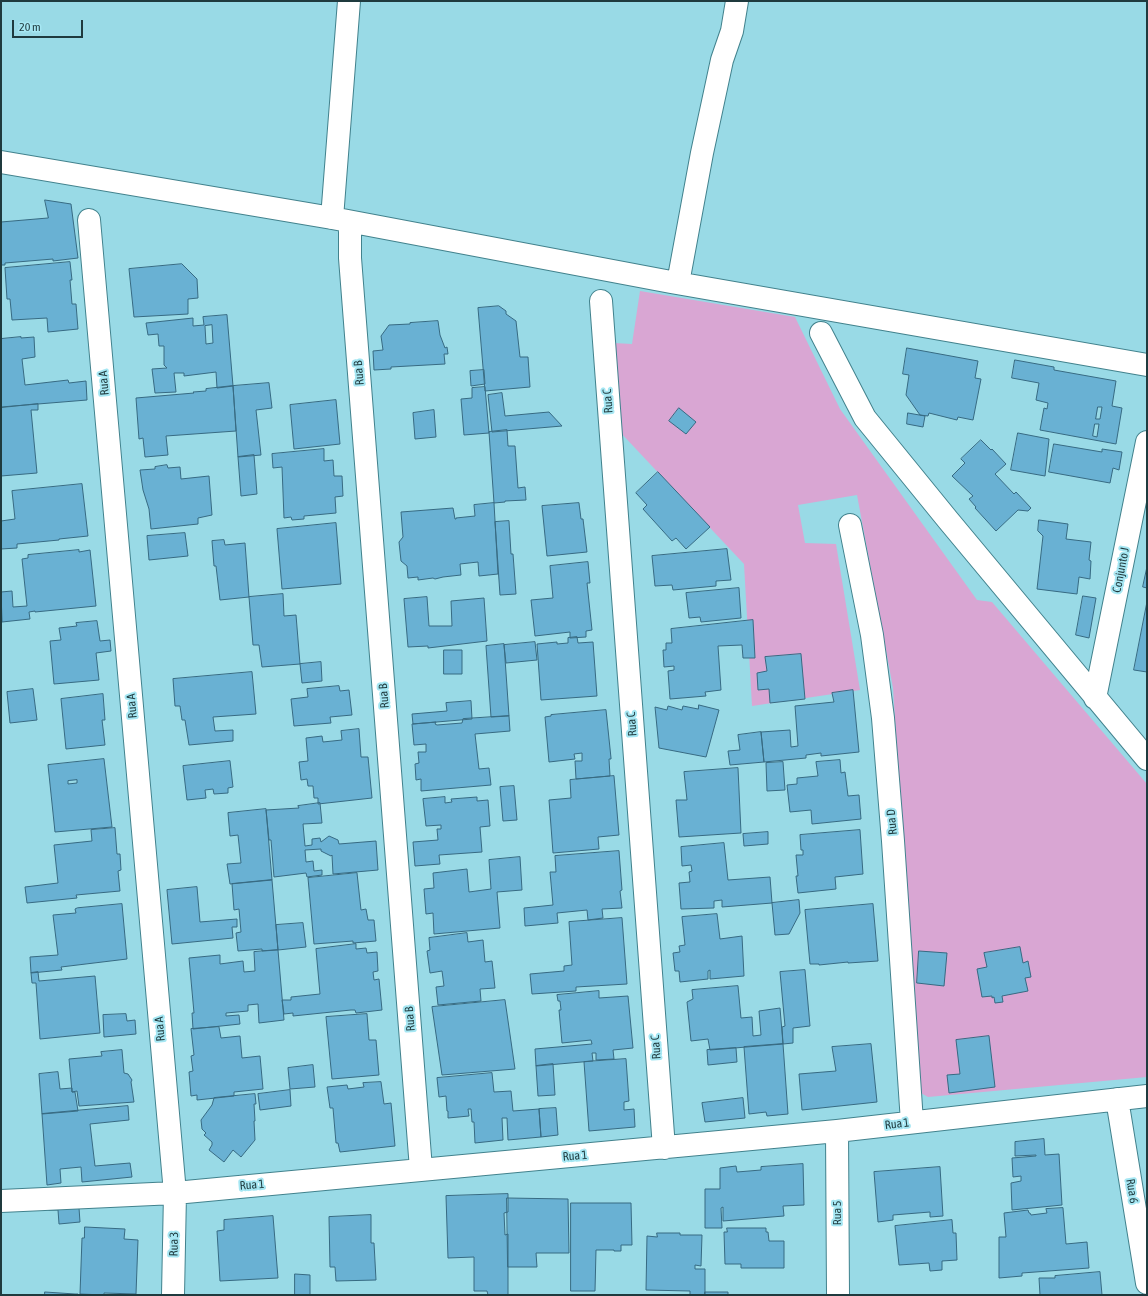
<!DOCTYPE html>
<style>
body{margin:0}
#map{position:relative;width:1148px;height:1296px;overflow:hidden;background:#99dae6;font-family:"Asap Condensed",sans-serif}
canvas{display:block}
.frame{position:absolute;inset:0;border:2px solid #1f3a3e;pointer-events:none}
.scale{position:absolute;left:12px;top:20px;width:71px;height:18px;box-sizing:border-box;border:2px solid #1f3a3e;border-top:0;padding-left:5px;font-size:12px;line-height:14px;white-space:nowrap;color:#1f3a3e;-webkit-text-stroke:3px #a6e7f3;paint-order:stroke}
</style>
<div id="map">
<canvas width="1148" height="1296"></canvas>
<div class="frame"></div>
<div class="scale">20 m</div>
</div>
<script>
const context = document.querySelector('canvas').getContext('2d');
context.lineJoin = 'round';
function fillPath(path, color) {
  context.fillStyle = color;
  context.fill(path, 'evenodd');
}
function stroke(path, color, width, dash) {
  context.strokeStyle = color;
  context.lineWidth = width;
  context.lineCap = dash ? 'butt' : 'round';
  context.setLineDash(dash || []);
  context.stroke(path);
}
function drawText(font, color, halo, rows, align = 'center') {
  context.font = font + ' "Asap Condensed",sans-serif';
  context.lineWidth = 4;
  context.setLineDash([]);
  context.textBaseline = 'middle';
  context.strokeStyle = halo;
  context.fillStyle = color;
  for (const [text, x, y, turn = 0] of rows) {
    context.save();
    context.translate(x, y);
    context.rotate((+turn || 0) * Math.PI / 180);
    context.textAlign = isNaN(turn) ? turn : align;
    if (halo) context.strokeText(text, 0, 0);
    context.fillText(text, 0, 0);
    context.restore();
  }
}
fillPath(new Path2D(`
 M640,291L795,317L840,409L977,600L992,602L1147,784V1077L928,1097L919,1092L893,688L857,495L798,505L805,543L836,544L860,690L752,706L744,564L620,432L614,343L632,344Z`), '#d9a6d3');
const building = new Path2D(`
 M45,200L71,204L78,258L53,261V259L5,263V265H1V222L48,218Z
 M70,262L72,280H70L72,304H76L78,329L48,332L47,318L12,320L10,299H7L5,268Z
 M182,264L197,279L198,298L188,299V314L134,317L129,269Z
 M499,306L506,311V314L516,321L520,357H528L530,387L485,391L478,308Z
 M227,315L233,386L217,388L216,372L184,376V373H174L176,392L155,393L152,369L167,368L164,365V346H159L158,334L148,335L146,323L193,318V326L204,325L203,317ZM212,325L213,343L206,344L205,326Z
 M438,321L440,335L445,348L447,347L448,354H444L445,364L391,367V369L374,370L373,351L383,350L381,336L389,325L410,324V323Z
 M21,337V338L34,337L35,357L22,359L25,385L68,380L69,383L86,381L87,400L1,407V339Z
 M907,348L978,361L975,378L981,379L973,420L958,417L957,420L929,413L928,416L920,415L906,395L909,375L903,374Z
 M1015,360L1054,367V370L1116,381L1112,406L1122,408L1116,444L1040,430L1044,408L1047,409L1048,403L1036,400L1039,383L1012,378ZM1098,407H1102L1100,419H1096ZM1095,424H1099L1097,437L1093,436Z
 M484,370L485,384L471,386L470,371Z
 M269,383L272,408L256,410L261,455L238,457L233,386Z
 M233,386L236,431L166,436L168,455L145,457L143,438L139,439L136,398L194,393L193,392L206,391V389Z
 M485,387L489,433L464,435L461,399L472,398V388Z
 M502,393L505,416L549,412L562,426L492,432L488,395Z
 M336,400L340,444L294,449L290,405Z
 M38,404V410H31L37,473L1,476V408Z
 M679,408L696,422L686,434L669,421Z
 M434,410L436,437L415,439L413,413Z
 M908,413L925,416L923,427L907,424Z
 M507,430L508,446H515L518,488L525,487L526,500L505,501V502L494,503L489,432Z
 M1018,433L1049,439L1045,476L1011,470Z
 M981,440L991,450L992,449L1006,464L995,474L1014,494L1016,492L1031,508L1028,511L1018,510L996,531L975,508L976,507L969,499L973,496L952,476L965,463L961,459Z
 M1054,444L1102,452V449L1122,452L1119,470L1113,468L1110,483L1049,472Z
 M324,449V461L333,460L334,476H342L343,496L335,497L336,513L304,516V519L292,520L291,517L284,518L282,467L273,468L272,454Z
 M254,455L257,494L241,496L238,457Z
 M167,465L168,468L180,467L181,479L209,476L212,515L198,518V524L151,529L149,509L143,490L140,470L155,469V467Z
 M658,472L710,527L686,549L676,538L672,541L643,509L647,505L636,493Z
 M82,484L88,536L59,539V540L17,544V548L1,549V521L15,519L12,491Z
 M494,503L498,574L479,576L478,562L460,564L461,575L443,577L435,579L433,578L418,580V577L408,578L407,566L401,561L399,542L403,537L401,512L453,508L455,519H456V518L475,516L474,505Z
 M579,503L581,519H583L587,552L547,556L542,506Z
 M1039,520L1068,524L1066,539L1091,542L1089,560L1091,561L1090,579L1079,577L1077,594L1037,589L1043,536L1038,531Z
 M509,521L511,554H513L516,594L500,595L495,522Z
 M336,523L341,584L282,589L277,529Z
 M185,533L188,556L149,560L147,536Z
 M224,540L225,545L245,543L249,597L220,600L216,566H214L212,541Z
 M727,549L731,580L716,581V586L673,590L672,585L655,586L652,556Z
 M79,550V552L90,550L96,606L35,612V611L29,612L30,619L2,622L1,592L12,591L13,607L27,606L22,559L28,558V555Z
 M588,562L590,583H587L592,630L586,631V637L570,638V632L535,636L531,600L553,598L550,566Z
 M1147,567V588L1143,587Z
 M739,588L741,618L701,622L700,617L689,618L686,593Z
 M283,594L284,616L296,615L300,664L262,667L259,645H253L249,597Z
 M1083,596L1096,598L1089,638L1076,635Z
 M427,597L429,626H452L451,601L484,598L487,641L428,648V646L408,647L404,599Z
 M1147,602V672L1134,670Z
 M753,620L755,658H743L742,645L718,646L721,690L705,692L706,696L670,699L668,671L674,670V666L664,667L663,650H666V643H672L671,629Z
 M97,621L100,641L110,640L111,651L96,653L99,680L54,684L50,641L61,640L59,628L77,626L76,623Z
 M577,637L578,643L593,642L597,696L541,700L537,644L557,642V644L568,643V638Z
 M535,642L537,660L506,663L504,645Z
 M504,644L509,716L491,717L486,646Z
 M444,650H462V674H444Z
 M801,654L805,699L770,703L769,689L758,690L757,673L767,671L765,657Z
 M321,662L322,681L302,683L300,664Z
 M252,672L256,714L213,717L215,731L233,730V741L189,745L185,720H182L180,706H175L173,679Z
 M339,686L340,691L349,690L352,715L330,717L331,723L294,726L291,699L308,697L307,689Z
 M33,689L37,720L10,723L7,692Z
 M853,690L859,752L821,756V753L806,755V758L764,762L761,732L790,730L791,747L798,746L795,706L834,702L832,693Z
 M103,694L105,720H102L105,745L66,749L61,699Z
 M471,701L472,719L413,724L412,714L447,711L446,703Z
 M699,705L719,710L706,757L659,748L655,707L667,710L668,706L682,710L683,706L698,709Z
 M606,710L611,758V759H609L610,776L576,779L575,761H582V753L574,754L575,759L549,762L545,717L551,716V715Z
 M509,716L510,731L475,734L479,769L489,768L491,785L421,791V779L416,780L415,764L419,763L418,752H426V744L414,745L412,724L436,722L435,724L437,725L462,723L463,719Z
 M359,729L361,757H368L372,798L318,804V798H314L313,786H308L307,779L301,780L299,762L308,761L306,738L322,736L323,742L342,740L341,731Z
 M761,732L764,762L730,765L728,751L740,750L738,735Z
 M104,759L112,827L55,832L48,765ZM77,780V783L68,784V781Z
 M840,760L841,773L845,772L848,796L859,795L861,819L812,824L811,810L790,812L787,785L797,784V778L818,776L816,762Z
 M230,761L233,787L228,788V793L214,794L213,789L205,790L206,798L187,800L183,766Z
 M783,762L785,790L767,791L766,763Z
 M738,768L741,833L679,837L676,800H687L684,772Z
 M614,776L619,835L598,837L599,849L553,853L549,800L571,798L570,780Z
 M514,786L517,820L503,821L500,787Z
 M445,797V803L452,802L451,799L477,797V801L488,800L490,826L480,827L482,852L439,855L440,864L415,866L413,842L438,840L437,829H441V825L426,826L423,799Z
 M320,803L322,823L303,824L305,846L312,845V839L320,838L321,842L329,836L338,840L339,844L376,841L378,870L333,874L332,855L331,856L321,851V849L305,850L306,862L313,861L314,871L322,870V875L307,877L306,873L274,877L271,840H269L266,810L299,808L298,806Z
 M266,809L272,880L230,884L227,864L241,863L238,835L230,836L228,813Z
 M115,828L117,854H120L121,870L118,871L120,891L76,895L77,898L27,903L25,887L58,883L54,845L92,841L91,830Z
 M860,830L863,874L835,877L836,889L798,893L796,876H798L796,855H803V850H801L800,835Z
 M768,832V844L744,846L743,834Z
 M724,843L728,880L770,877L772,903L722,907V900L714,901V908L681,909L679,883L690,882L689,872L692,871L691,865L682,866L681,847Z
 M619,851L622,890L620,891L622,908L602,909L603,918L588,920L587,910L557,913L558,923L525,926L524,908L553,905L550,872H556L555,856Z
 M520,857L522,890L497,892L500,928L434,934L433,913L426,914L424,889L434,888L433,873L467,869L469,892L491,889L489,860Z
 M357,873L361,910L366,909L368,920H374L376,941L353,943V941L314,944L308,878Z
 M272,880L278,950L262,951V949L238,951L236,933L241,932L239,909L234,910L232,884Z
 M197,887L200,922L237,919V927H232L233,938L172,944L167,890Z
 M799,900L800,913L789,934L775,935L772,903Z
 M122,904L127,959L61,967L62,970L31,973L30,957L58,955L53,915L76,913L75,909L77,908Z
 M873,904L878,961L848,963V962L819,965V964H810L805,910Z
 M717,914L720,939L742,936L744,976L710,979V970L708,971V979L680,982L679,971H675L673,953L680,952L679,946L685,945L682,917Z
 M622,918L627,984L576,987V991L532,994L530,974L564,971V966L572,965L569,922Z
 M303,923L306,947L278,950L276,925Z
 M467,933L468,942L483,940L485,962L492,961L495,988L480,989L481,1001L438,1005L436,987L444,986L442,971L430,973L427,951L430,950L429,938Z
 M356,944V949L366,948L367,953L377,952L378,971L373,972L374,980L379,979L382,1010L356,1013L355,1010H351L293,1016V1013L284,1014L282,1000H291V997L320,994L316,949Z
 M1020,947L1023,963L1028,961L1031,977L1025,978L1028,991L1002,996L1003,1002L995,1003L994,997L992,998V996L982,997L977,969L987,967L984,953Z
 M278,950L284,1020L259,1023L258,1004L248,1005V1011L226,1013V1016L239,1015L240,1024L193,1029L192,1013H194L189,958L220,955V964L243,961L244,972L255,971L254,952Z
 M919,951L947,953L944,986L917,983Z
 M805,970L810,1026L793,1028V1043L783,1044L782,1027L785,1026L780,972Z
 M38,972L39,981L95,976L100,1033L40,1039L36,983H32L31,973Z
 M738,986L741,1018L752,1017L753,1036L761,1035L759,1011L780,1008L783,1044L710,1050L708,1039L691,1041L687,1002L693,999L692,990Z
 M599,991V998L628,996L633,1048L613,1050L614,1059L596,1060V1053H592L593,1061L536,1066L535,1049L592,1044L591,1040L562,1043L559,1010H561L560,1001H558L557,995Z
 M505,1000L515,1069L442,1075L432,1007Z
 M126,1014L127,1021L135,1020L136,1034L104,1037L103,1015Z
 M367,1014L369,1040H376L379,1075L332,1079L326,1017Z
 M219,1027L221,1038L240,1036L242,1058L260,1056L263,1089L234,1092V1096L197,1100V1095L191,1096L189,1072L193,1071L191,1056L194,1055L191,1029Z
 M989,1036L995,1087L949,1093L947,1075L960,1074L956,1040Z
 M783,1044L788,1114L767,1116L766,1112L749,1114L744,1047Z
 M871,1044L877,1102L802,1110L799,1074L836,1071L832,1047Z
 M736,1048L737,1062L708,1065L707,1050Z
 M122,1050L124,1073L128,1074L132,1080L131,1082L134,1102L79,1106L77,1091L72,1092L69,1059L102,1056L101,1052Z
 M626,1059L629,1101L624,1102V1110L634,1109L635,1127L589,1131L584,1062Z
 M553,1064L555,1095L538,1096L536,1066Z
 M313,1065L315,1087L290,1089L288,1068Z
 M58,1072L60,1089L72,1088V1092H75L78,1111L42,1114L39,1074Z
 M492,1073L494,1092L511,1091L513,1111L539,1109L541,1137L508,1140L507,1118H502L503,1140L475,1143L474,1122H472L471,1109H468L469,1116L448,1118V1111H447L446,1096L439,1097L437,1078Z
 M381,1082L384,1104L391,1103L395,1146L340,1152L338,1143H336L333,1108H330L327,1087L347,1085L348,1089L364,1087L363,1083Z
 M290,1090L291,1106L260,1110L258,1094Z
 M255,1094L256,1104H254L255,1121H254L255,1140L241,1157L233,1150L224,1162L209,1150L212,1145V1142L204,1135L206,1133L202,1129L201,1120L212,1105L214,1098Z
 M743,1098L745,1118L705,1122L702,1103Z
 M128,1106L129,1120L90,1124L95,1166L130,1163L132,1177L82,1182L81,1167L60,1169L61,1183L47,1185L42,1114Z
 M556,1108L558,1135L541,1137L539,1109Z
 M1044,1139L1045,1155L1059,1154L1062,1205L1012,1210L1011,1183L1021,1181V1176L1013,1177L1012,1158L1036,1156V1155L1015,1156V1142Z
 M803,1164L804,1205L783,1206L784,1216L723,1221V1207L721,1208L722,1228H705V1189H720V1168L736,1166L737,1172L761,1170V1167Z
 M940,1167L943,1216L930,1217V1212L893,1215V1220L878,1222L874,1172Z
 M508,1194V1212L504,1213L505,1235L508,1234V1295H488L487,1291H474V1257L448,1258L446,1196Z
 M507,1198L568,1199L569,1253H536L537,1267H508Z
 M49,1200L79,1208L80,1222L59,1224L58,1210H49Z
 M571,1203H631L632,1245H621V1251H614V1250H596L595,1291H571Z
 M1063,1208L1066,1244L1087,1242L1089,1268L1022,1273V1276L999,1278V1237H1006L1004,1213L1028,1210L1029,1213H1030L1031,1215L1047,1213L1046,1209Z
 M371,1215V1243H374L376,1280L336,1281L335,1267H330L329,1217Z
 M273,1216L278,1278L220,1281L217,1231L224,1230V1220Z
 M952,1220L953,1233H956L957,1260L942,1261V1270L930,1271L929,1263L899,1265L895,1226Z
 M85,1227L125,1229L124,1239L138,1240L136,1294L104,1293V1295L80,1294L82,1238H84Z
 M727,1228H766V1232H768L769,1241H784V1268H741V1264H725L724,1232H727Z
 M657,1233H680V1235H702L701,1266L695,1265V1269H705V1295H690V1291L646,1290L647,1236L657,1237Z
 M1100,1272L1102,1295H1040L1039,1278H1055V1276Z
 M295,1274L310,1275V1295H295Z
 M45,1292L75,1294H78V1295H45Z
 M705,1292H728V1295H705Z`);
fillPath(building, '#69b1d3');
stroke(building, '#376a82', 1);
const minor = new Path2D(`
 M1,162L332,218L671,282L1147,365
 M332,218L349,1
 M89,220L175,1193L173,1295
 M350,222V258L421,1169
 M678,283L702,153L722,60L732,31L737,1
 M601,301L664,1148
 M821,333L865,418L948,520L1147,759
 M850,525L872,635L883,718L893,841L912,1122
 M1095,698L1147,442
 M1117,1099L1147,1283
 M837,1131L838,1295
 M1,1201L175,1193L837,1131L1147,1096`);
stroke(minor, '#42828d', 24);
stroke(minor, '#fff', 22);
drawText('12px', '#1f3a3e', '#a6e7f3', [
 ["Rua B",359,373,-94],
 ["Rua A",104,383,-95],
 ["Rua C",608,401,-94],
 ["Conjunto J",1121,570,-79],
 ["Rua B",384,696,-94],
 ["Rua A",132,706,-95],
 ["Rua C",632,724,-94],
 ["Rua D",892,822,-95],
 ["Rua B",410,1019,-94],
 ["Rua A",160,1029,-95],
 ["Rua C",656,1047,-94],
 ["Rua 1",897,1124,-7],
 ["Rua 1",575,1156,-5],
 ["Rua 1",252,1185,-5],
 ["Rua 6",1132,1191,81],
 ["Rua 5",837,1213,-90],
 ["Rua 3",174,1244,-89]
]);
</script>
